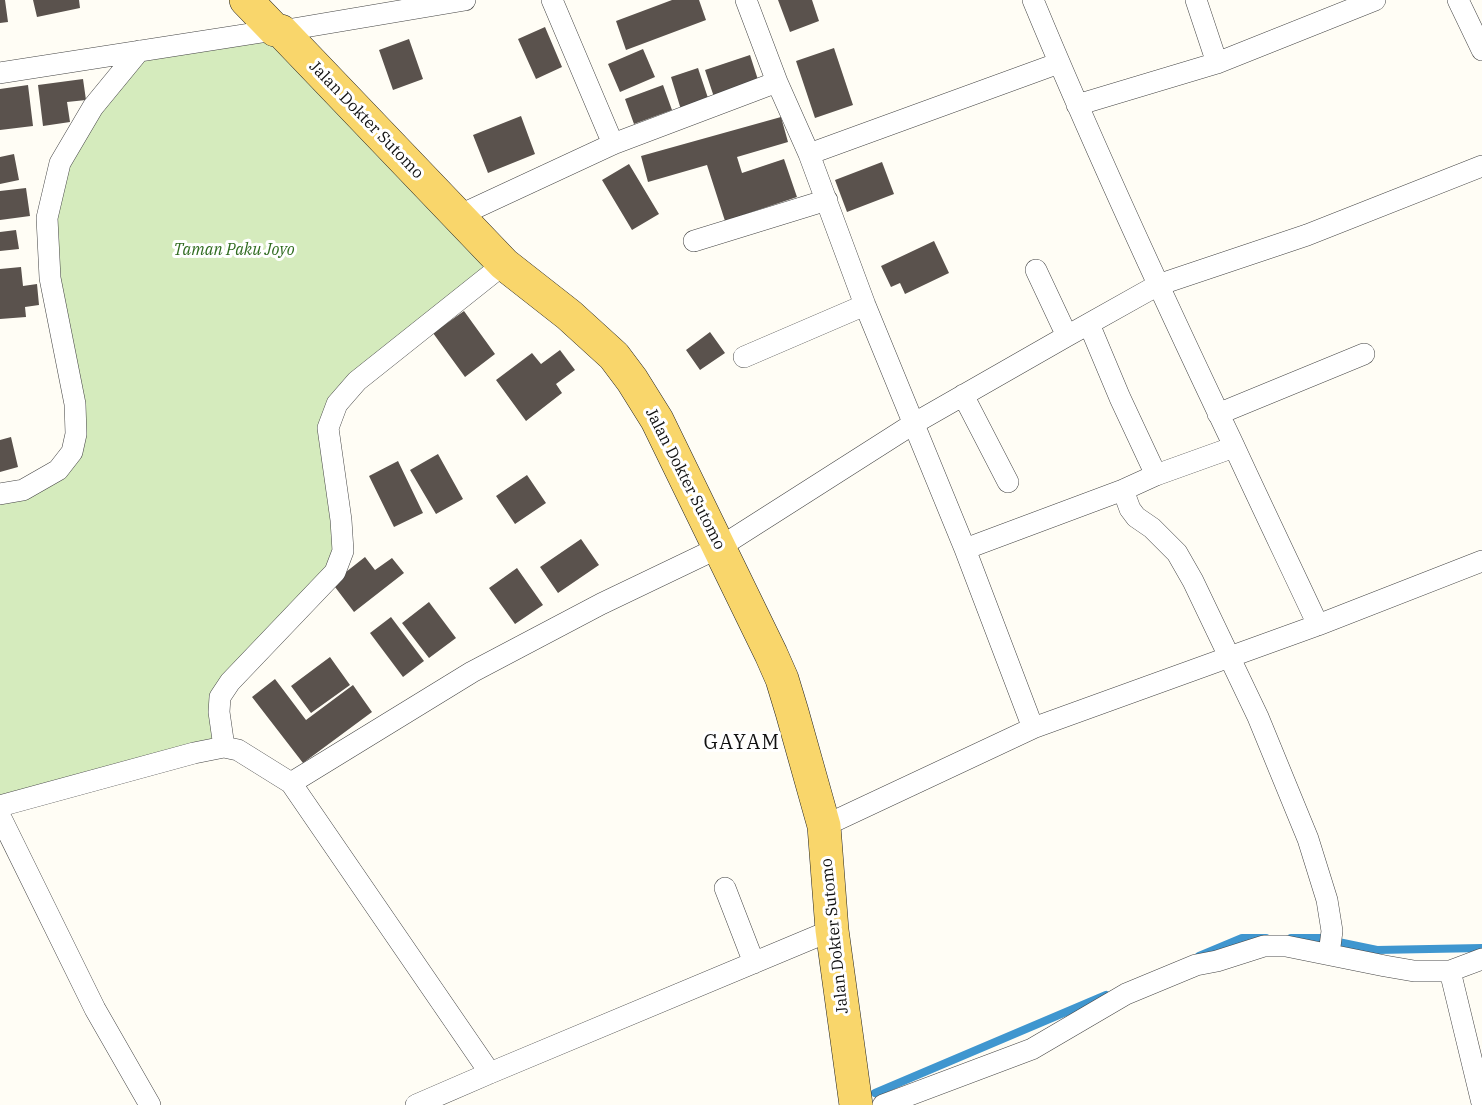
<!DOCTYPE html>
<style>
body{margin:0}
canvas{display:block;background:#fffdf5}
</style>
<canvas width="1482" height="1105"></canvas>
<script>
const context = document.querySelector('canvas').getContext('2d');
context.lineJoin = 'round';
function fillPath(path, color) {
  context.fillStyle = color;
  context.fill(path, 'evenodd');
}
function stroke(path, color, width, dash) {
  context.strokeStyle = color;
  context.lineWidth = width;
  context.lineCap = dash ? 'butt' : 'round';
  context.setLineDash(dash || []);
  context.stroke(path);
}
function drawText(font, color, halo, rows, align = 'center') {
  context.font = font + ' "IBM Plex Serif",serif';
  context.lineWidth = 6;
  context.setLineDash([]);
  context.textBaseline = 'middle';
  context.strokeStyle = halo;
  context.fillStyle = color;
  for (const [text, x, y, turn = 0] of rows) {
    context.save();
    context.translate(x, y);
    context.rotate((+turn || 0) * Math.PI / 180);
    context.textAlign = isNaN(turn) ? turn : align;
    if (halo) context.strokeText(text, 0, 0);
    context.fillText(text, 0, 0);
    context.restore();
  }
}
fillPath(new Path2D(`
 M275,30L500,258L337,404L343,551L230,682L224,747L0,806V494L72,452L50,278L60,163L139,51Z`), '#d5ebbd');
stroke(new Path2D(`
 M1291,938H1319L1377,950L1482,948
 M1199,956L1242,938H1266
 M875,1093L1106,995`), '#3f96cf', 8);
fillPath(new Path2D(`
 M0,0H5L8,22L0,23Z
 M33,0H79L80,8L37,17Z
 M672,0H699L706,20L626,50L616,21Z
 M778,0H812L819,21L790,32Z
 M545,27L562,67L536,79L518,39Z
 M409,39L423,79L393,90L379,50Z
 M834,48L853,105L815,118L796,61Z
 M643,49L655,77L620,92L608,64Z
 M750,55L760,86L715,100L705,70Z
 M698,68L710,104L682,113L671,77Z
 M83,79L86,100L67,102L70,122L43,126L38,85Z
 M28,85L33,126L0,130V89Z
 M663,85L672,110L634,124L625,99Z
 M521,116L535,154L488,173L473,135Z
 M781,117L788,142L737,157L742,173L784,159L797,197L725,221L707,165L648,182L641,156Z
 M14,154L19,180L0,184V157Z
 M882,162L894,194L847,212L835,180Z
 M629,164L659,214L632,230L602,180Z
 M26,188L30,216L0,220V191Z
 M16,230L19,249L0,251V232Z
 M934,241L949,273L905,294L900,283L891,287L881,266Z
 M21,267L23,286L37,284L39,305L25,307L26,317L0,319V269Z
 M464,311L495,354L465,377L433,333Z
 M710,332L725,353L700,370L686,350Z
 M560,350L575,370L556,384L562,393L526,421L496,380L532,353L541,364Z
 M11,437L18,467L0,472V440Z
 M438,454L463,499L436,514L410,470Z
 M398,461L423,513L394,527L369,476Z
 M527,475L546,503L515,524L496,496Z
 M581,539L599,565L558,593L540,567Z
 M365,557L375,570L392,558L404,573L354,612L332,583Z
 M517,568L543,605L515,624L489,588Z
 M429,602L456,638L429,658L402,623Z
 M391,617L424,661L403,677L370,633Z
 M330,657L350,685L311,713L291,686Z
 M275,679L306,720L353,685L372,712L303,763L252,697Z`), '#5a524d');
const minor = new Path2D(`
 M552,0L613,144
 M746,0L777,82L809,154L865,305L965,549L1033,728
 M1033,0C1095,150 1163,297 1233,444C1261,505 1290,565 1318,625
 M1196,0L1217,63
 M1458,0L1482,50
 M281,31L465,0
 M0,73L275,30
 M1077,105L1217,63L1375,0
 M809,154L1059,63
 M458,216L613,144L777,82
 M694,241L827,200
 M1036,270L1067,336
 M1089,324L1120,398L1156,475
 M744,357L865,305
 M963,395L1008,482
 M1218,414L1364,354
 M1123,490L1130,509L1136,517L1152,528L1177,553L1193,581L1258,717L1308,839L1327,900L1332,931L1329,954
 M0,494L23,490L58,470L72,452L76,434L75,404L50,278L47,218L60,163L93,107L139,51
 M965,549L1123,490L1156,475L1234,447
 M224,747L219,712L220,697L230,682L335,572L343,551L341,520L328,428L337,404L357,381L504,264
 M291,783L472,672L601,604L720,547L913,424L1067,336L1158,285L1307,235L1482,166
 M0,806L194,753L224,747L238,750L291,783L490,1073
 M0,816L95,1009L150,1105
 M824,826L1033,728L1318,625L1482,561
 M725,888L754,963
 M1450,971L1482,1103
 M416,1105L490,1073L832,930
 M883,1105L1032,1049L1126,994L1196,965L1217,961L1264,946H1286L1385,966L1414,971H1450L1482,959`);
const primary = new Path2D(`
 M246,0L275,30L281,31L504,264L569,315L614,356L632,380L657,420L771,654L782,679L792,712L824,826L832,930L856,1105`);
stroke(minor, '#444', 22);
stroke(primary, '#222', 34);
stroke(minor, '#fff', 21);
stroke(primary, '#f9d66b', 33);
drawText('16px', '#111', '#fff', [
 ["Jalan Dokter Sutomo",366,120,46],
 ["Jalan Dokter Sutomo",685,479,63],
 ["Jalan Dokter Sutomo",835,936,-96]
]);
drawText('italic 16px', '#2f6b1f', '#fff', [
 ["Taman Paku Joyo",234,250]
]);
context.letterSpacing = '1.5px';
drawText('20px', '#111', '#fff', [
 ["GAYAM",742,743]
]);
context.letterSpacing = '0px';
</script>
